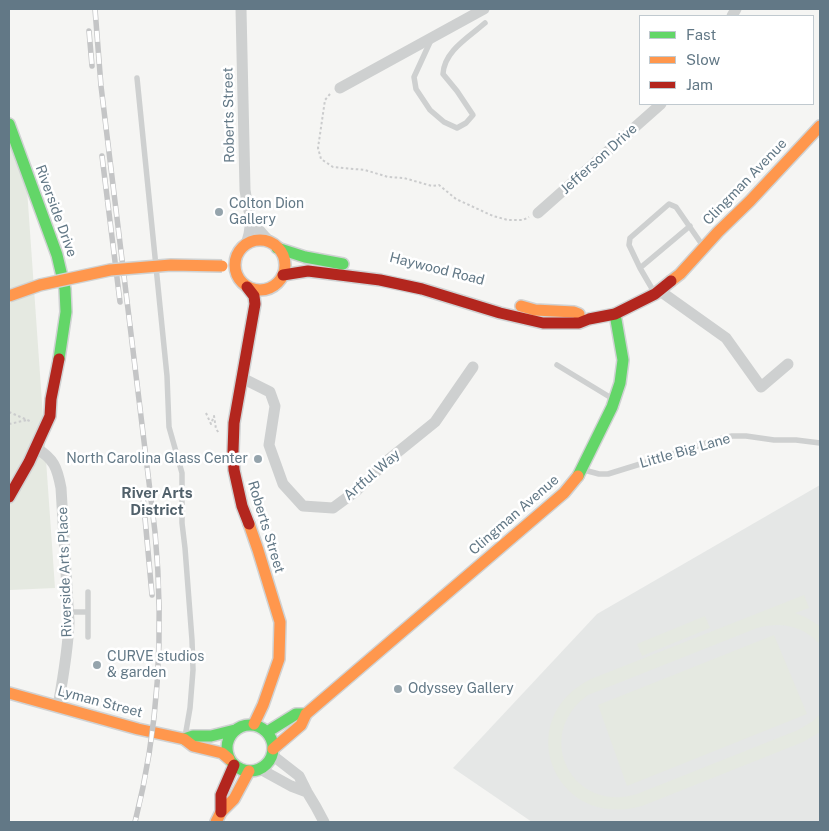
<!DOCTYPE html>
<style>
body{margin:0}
#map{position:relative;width:829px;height:831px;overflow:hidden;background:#f5f5f3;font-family:"Public Sans",sans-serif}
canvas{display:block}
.frame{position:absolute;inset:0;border:10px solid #627886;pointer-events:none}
.legend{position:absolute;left:639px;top:15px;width:175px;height:90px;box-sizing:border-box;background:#fff;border:1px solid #c0c9cf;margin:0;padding:6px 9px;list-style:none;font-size:15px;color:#627886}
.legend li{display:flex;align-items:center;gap:10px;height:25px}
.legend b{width:25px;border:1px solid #c0c9cf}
</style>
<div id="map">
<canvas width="829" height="831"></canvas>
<div class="frame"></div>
<ul class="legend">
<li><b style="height:6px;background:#63d668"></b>Fast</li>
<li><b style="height:6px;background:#ff974d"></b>Slow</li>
<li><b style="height:6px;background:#b3261e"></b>Jam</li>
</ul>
</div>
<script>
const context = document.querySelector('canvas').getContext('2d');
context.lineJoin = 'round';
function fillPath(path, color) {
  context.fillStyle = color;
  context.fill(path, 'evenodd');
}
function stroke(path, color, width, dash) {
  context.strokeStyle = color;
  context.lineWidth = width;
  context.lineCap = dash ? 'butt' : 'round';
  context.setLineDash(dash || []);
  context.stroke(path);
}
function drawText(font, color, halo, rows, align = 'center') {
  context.font = font + ' "Public Sans",sans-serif';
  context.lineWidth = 5;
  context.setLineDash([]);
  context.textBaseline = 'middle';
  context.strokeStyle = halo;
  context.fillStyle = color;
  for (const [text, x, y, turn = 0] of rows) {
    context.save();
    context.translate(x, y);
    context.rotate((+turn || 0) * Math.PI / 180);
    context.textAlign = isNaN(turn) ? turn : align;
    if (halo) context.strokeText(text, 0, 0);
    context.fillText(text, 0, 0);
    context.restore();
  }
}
fillPath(new Path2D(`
 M820,485V822H532L453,768L597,614Z`), '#e5e7e6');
fillPath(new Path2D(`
 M9,129L27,189L55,588L10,590L9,589Z
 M804,595L809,608L795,613L805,617L820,626V644C803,626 782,621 757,628L588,695C532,735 572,814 637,794L798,730L813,721L820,714V732L803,742L642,806C554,831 510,719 591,679Z
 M705,616L710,628L642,656L637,644Z
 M774,635L807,714L627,786L598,705Z`), '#e5e9e1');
const fast = new Path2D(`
 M9,124L57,255L65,289L66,312L59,359
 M277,248L305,257L343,264
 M578,476L612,407L620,383L623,360L615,314
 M227 748a23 23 0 1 1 46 0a23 23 0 1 1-46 0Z
 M267,732L296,714H306
 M184,739L193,736H211L235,730`);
const slow = new Path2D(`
 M235 265a25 25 0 1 1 50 0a25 25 0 1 1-50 0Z
 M671,281L680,274L718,232L750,201L820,126
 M521,306L535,310L574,312L579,314
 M249,524L258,550L280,622L279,659L263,705L254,724
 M9,693L138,729L184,739L193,746L222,753L229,759
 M273,749L301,725L306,714L564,493L578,476
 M216,822L221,812L234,799L249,771`);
const jam = new Path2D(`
 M283,275L308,271L380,280L422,289L500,313L543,323H579L589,319L615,314L655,294L671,281
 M247,287L254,296L255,304L234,423L233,451L234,470L242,506L249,524
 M9,497L29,462L50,416L51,399L59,359
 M221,812V795L234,765`);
stroke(fast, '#d0d2d3', 14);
stroke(slow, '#d0d2d3', 14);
stroke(jam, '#d0d2d3', 14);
stroke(new Path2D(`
 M330,94L325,100L318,148L321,159L333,167L365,170L388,177L404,178L432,186L439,185L456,199L493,216L508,220H523L529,217
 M9,412L32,422
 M206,413L211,424L214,416L216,429L219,433
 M9,424L27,420`), '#cbcccd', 2, [2.5, 2.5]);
stroke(new Path2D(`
 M431,40L414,77L416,89L430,110L444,122L457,128L466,123L473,115L457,91L443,74C444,51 469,37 485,23
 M137,78L167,376L169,427L182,473V523L185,548L192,640L193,670L190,708L185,737
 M640,268L690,226
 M654,292L640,268L629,245L630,238L669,204L676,207L703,246
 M557,365L613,399
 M584,470L599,474H608L692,448L711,441L732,436H746L774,440H796L820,443
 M68,612H88
 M88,637V592`), '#ced0d0', 5.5);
stroke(new Path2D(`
 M241,9L245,190C249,218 251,223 271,243
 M732,16L736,9
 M340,88L484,9
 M538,213L661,104
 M246,245L249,234L251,220
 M660,291L726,338L761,387L788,364
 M242,378L270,392L275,406L269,445L283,484L303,506L333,508L356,491L388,460L435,422L473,367
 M36,448C54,459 57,467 61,488L69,622C68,651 63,678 58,706
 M272,755L299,776L307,792L316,807L324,822
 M260,769L291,786L307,792`), '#ced0d0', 11);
stroke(fast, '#63d668', 11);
stroke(slow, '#ff974d', 11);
stroke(jam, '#b3261e', 11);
const rail = new Path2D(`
 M95,9L101,86L155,532C164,629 159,728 135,822
 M89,31L92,66
 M102,156L120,302
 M143,496L152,595`);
stroke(rail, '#c4c5c6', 5.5);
stroke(rail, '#fff', 4, [11]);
const slowBridge = new Path2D(`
 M9,296L40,285L110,270L171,265L222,266`);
stroke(slowBridge, '#d0d2d2', 14, []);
stroke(slowBridge, '#ff974d', 11);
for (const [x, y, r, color] of [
 [219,212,5,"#95a4ac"],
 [258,459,5,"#95a4ac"],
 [97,665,5,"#95a4ac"],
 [398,689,5,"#95a4ac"]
]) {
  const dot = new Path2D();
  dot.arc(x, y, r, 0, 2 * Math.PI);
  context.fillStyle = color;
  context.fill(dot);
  stroke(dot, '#fff', 2);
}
drawText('14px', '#627886', '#fff', [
 ["Roberts Street",229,115,-91],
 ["Jefferson Drive",599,159,-42],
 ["Clingman Avenue",745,182,-46],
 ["Riverside Drive",56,211,70],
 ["Haywood Road",437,269,14],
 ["Little Big Lane",685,451,-16],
 ["Artful Way",372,475,-41],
 ["Clingman Avenue",514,515,-41],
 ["Roberts Street",266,527,73],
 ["Riverside Arts Place",65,572,-92],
 ["Lyman Street",100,702,15]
]);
drawText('14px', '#627886', '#fff', [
 ["Colton Dion",229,204],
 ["Gallery",229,220],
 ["North Carolina Glass Center",248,459,"right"],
 ["CURVE studios",107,657],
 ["& garden",107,673],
 ["Odyssey Gallery",408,689]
], 'left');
drawText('bold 15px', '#51616b', '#fff', [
 ["River Arts",157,493],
 ["District",157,510]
]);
</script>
